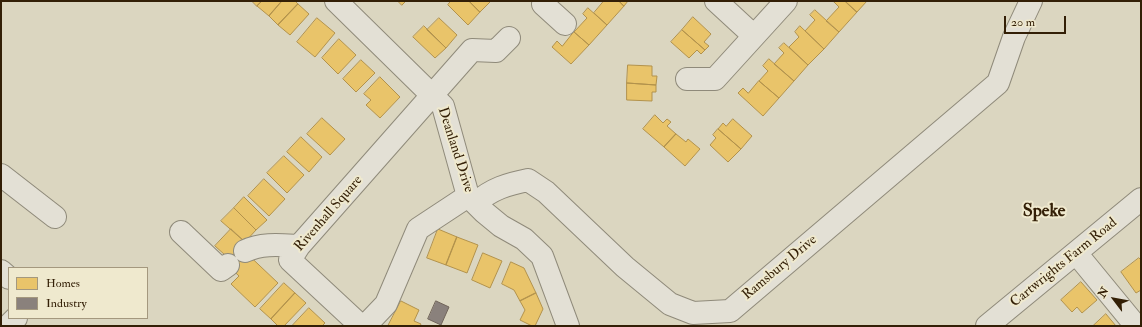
<!DOCTYPE html>
<style>
body{margin:0}
#map{position:relative;width:1142px;height:327px;overflow:hidden;background:#dbd6c0;font-family:"IM FELL Double Pica",serif}
canvas{display:block}
.frame{position:absolute;inset:0;border:2px solid #331f06;pointer-events:none}
.legend{position:absolute;left:8px;top:267px;width:140px;height:52px;box-sizing:border-box;background:#efe9ce;border:1px solid #a4987e;margin:0;padding:5px 7px;list-style:none;font-size:12px;color:#331f06}
.legend li{display:flex;align-items:center;gap:8px;height:20px}
.legend b{width:20px;border:1px solid #a4987e}
.north{position:absolute;left:1094px;top:279px;width:40px;height:40px;-webkit-text-stroke:3px #efe9ce;paint-order:stroke;rotate:302deg;font-size:11px;font-weight:700;line-height:16px;text-align:center;color:#331f06}
.north::after{content:'';display:block;margin:auto;width:14px;height:18px;background:#331f06;clip-path:polygon(50% 0,100% 100%,50% 72%,0 100%)}
.scale{position:absolute;left:1004px;top:16px;width:62px;height:18px;box-sizing:border-box;border:2px solid #331f06;border-top:0;padding-left:5px;font-size:12px;line-height:14px;white-space:nowrap;color:#331f06;-webkit-text-stroke:3px #efe9ce;paint-order:stroke}
</style>
<div id="map">
<canvas width="1142" height="327"></canvas>
<div class="frame"></div>
<ul class="legend">
<li><b style="height:11px;background:#e9c46a"></b>Homes</li>
<li><b style="height:11px;background:#8a817c"></b>Industry</li>
</ul>
<div class="north">N</div>
<div class="scale">20 m</div>
</div>
<script>
const context = document.querySelector('canvas').getContext('2d');
context.lineJoin = 'round';
function fillPath(path, color) {
  context.fillStyle = color;
  context.fill(path, 'evenodd');
}
function stroke(path, color, width, dash) {
  context.strokeStyle = color;
  context.lineWidth = width;
  context.lineCap = dash ? 'butt' : 'round';
  context.setLineDash(dash || []);
  context.stroke(path);
}
function drawText(font, color, halo, rows, align = 'center') {
  context.font = font + ' "IM FELL Double Pica",serif';
  context.lineWidth = 4;
  context.setLineDash([]);
  context.textBaseline = 'middle';
  context.strokeStyle = halo;
  context.fillStyle = color;
  for (const [text, x, y, turn = 0] of rows) {
    context.save();
    context.translate(x, y);
    context.rotate((+turn || 0) * Math.PI / 180);
    context.textAlign = isNaN(turn) ? turn : align;
    if (halo) context.strokeText(text, 0, 0);
    context.fillText(text, 0, 0);
    context.restore();
  }
}
const homes = new Path2D(`
 M252,1H262L257,6Z
 M262,1H282L269,16L257,6Z
 M282,1H295L298,4L278,25L269,16Z
 M398,1H406L402,5Z
 M451,1H469L480,12L468,25L448,5Z
 M469,1H491L480,12Z
 M604,1H619L624,6L607,25L594,13Z
 M619,1H628L624,6Z
 M835,1H845L857,12L839,32L826,21L839,7L834,2Z
 M845,1H867L857,12Z
 M298,4L309,14L290,35L278,25Z
 M588,8L607,25L589,45L574,32L587,18L583,14Z
 M815,10L839,32L824,49L805,31L815,20L810,15Z
 M693,17L711,34L704,42L709,46L705,50L682,30Z
 M317,18L335,33L315,57L297,42Z
 M439,18L457,35L446,48L427,30Z
 M424,26L446,48L435,58L413,37Z
 M800,26L824,49L808,65L789,47L799,37L795,32Z
 M682,30L705,50L701,54L697,50L689,58L671,42Z
 M574,32L589,45L571,64L552,47L557,41L562,46Z
 M339,39L356,55L338,74L322,58Z
 M784,43L808,65L794,81L774,64L784,53L779,48Z
 M769,59L794,81L779,98L759,81L768,71L763,66Z
 M361,60L375,73L356,92L343,79Z
 M628,65L652,66V76H657L656,85L627,83Z
 M380,77L400,97L380,118L366,105L371,100L364,94Z
 M759,81L779,98L763,116L738,93L743,88L748,93Z
 M627,83L656,85V92H652V101L627,100Z
 M655,115L663,123L667,119L671,122L667,126L676,134L664,147L643,129Z
 M322,118L345,139L330,155L307,134Z
 M733,119L752,136L741,149L718,129L723,123L726,126Z
 M718,129L741,149L728,162L710,145L716,138L713,135Z
 M676,134L686,142L688,139L700,149L685,166L664,147Z
 M301,137L322,157L309,172L287,152Z
 M284,156L304,175L287,193L267,173Z
 M264,179L285,199L269,216L248,196Z
 M244,197L267,220L256,230L234,208Z
 M234,208L256,230L245,242L221,221Z
 M231,229L245,242L240,247L278,283L255,307L231,284L239,276L221,259L225,255L215,246Z
 M438,229L457,237L446,265L427,258Z
 M457,237L478,245L467,273L446,265Z
 M483,253L502,261L490,288L472,280Z
 M1139,258L1141,260V290L1136,293L1121,272Z
 M511,262L524,268L536,293L520,301L514,290L502,284Z
 M1081,282L1097,300L1082,313L1077,307L1072,312L1061,300Z
 M284,283L295,293L271,319L260,309Z
 M295,293L306,303L284,326H278L271,319Z
 M536,293L543,309L535,326H532L520,320L525,310L520,301Z
 M401,301L419,310L414,321L421,324L420,326H388Z
 M309,308L325,323L322,326H292Z
 M1106,314L1116,326H1093Z`);
fillPath(homes, '#e9c46a');
stroke(homes, '#b2924c', 1);
const industry = new Path2D(`
 M436,301L449,307L441,325L428,319Z`);
fillPath(industry, '#8a817c');
stroke(industry, '#706459', 1);
const minor = new Path2D(`
 M336,1L443,106L468,196L484,212L501,226L524,239L542,256L568,326
 M716,1L754,36
 M543,4L565,24
 M687,79H715L786,1
 M1,175L55,217
 M476,203C491,189 508,184 528,180L546,192L625,267L670,304L693,313L730,311L998,83L1014,37L1031,1
 M181,232L221,270L228,265
 M245,251C262,243 280,245 299,246
 M1076,253L1136,326
 M1,271L9,278
 M8,326L16,318
 M361,326L290,260L299,246L472,50L496,51L509,38
 M365,326L386,304L418,229L468,196
 M987,326L1141,199`);
stroke(minor, '#8f8a7a', 24);
stroke(minor, '#e3e0d5', 22);
drawText('14px', '#331f06', '#efe9ce', [
 ["Deanland Drive",455,150,72],
 ["Rivenhall Square",329,214,-49],
 ["Cartwrights Farm Road",1064,263,-39],
 ["Ramsbury Drive",780,268,-40]
]);
drawText('bold 18px', '#331f06', '#efe9ce', [
 ["Speke",1044,212]
]);
</script>
